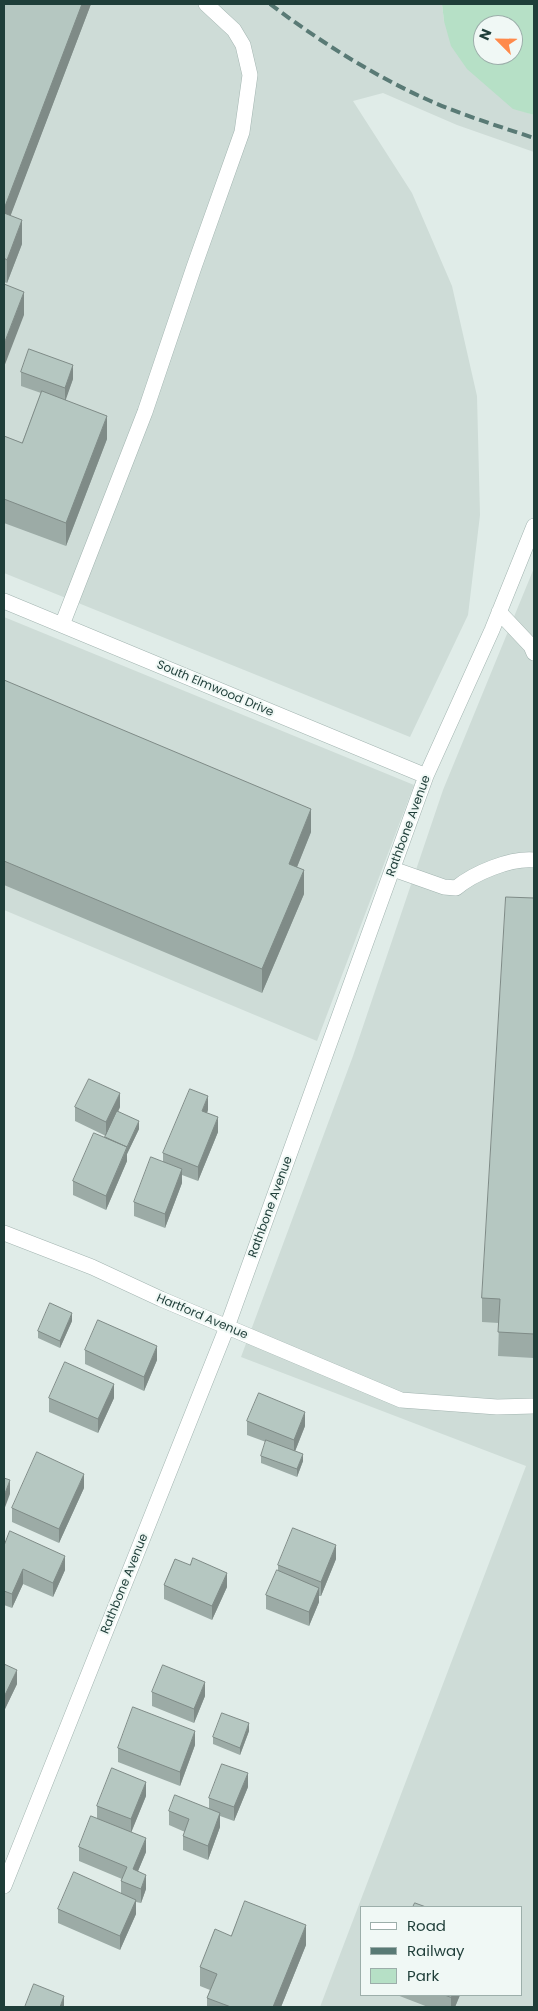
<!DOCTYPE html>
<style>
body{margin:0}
#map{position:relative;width:538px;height:2011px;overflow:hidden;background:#e0ece8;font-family:Poppins,sans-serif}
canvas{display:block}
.frame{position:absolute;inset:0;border:5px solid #1f3e39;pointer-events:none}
.legend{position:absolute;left:360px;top:1906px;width:162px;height:90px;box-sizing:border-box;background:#f0f8f5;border:1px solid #9caeaa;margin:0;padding:6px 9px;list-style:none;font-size:15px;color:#1f3e39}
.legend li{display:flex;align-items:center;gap:10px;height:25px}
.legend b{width:25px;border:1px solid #9caeaa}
.north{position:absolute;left:473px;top:15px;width:50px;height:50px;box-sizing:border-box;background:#f0f8f5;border:1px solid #9caeaa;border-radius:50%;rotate:293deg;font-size:14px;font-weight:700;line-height:20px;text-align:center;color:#1f3e39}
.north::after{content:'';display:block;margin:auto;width:18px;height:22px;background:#ff8a4b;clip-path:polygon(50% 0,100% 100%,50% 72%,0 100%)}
</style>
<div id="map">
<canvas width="538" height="2011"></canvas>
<div class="frame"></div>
<ul class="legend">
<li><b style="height:6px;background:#fff"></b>Road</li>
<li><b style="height:6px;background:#597a75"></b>Railway</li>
<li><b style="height:14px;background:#b6e0c6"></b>Park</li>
</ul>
<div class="north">N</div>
</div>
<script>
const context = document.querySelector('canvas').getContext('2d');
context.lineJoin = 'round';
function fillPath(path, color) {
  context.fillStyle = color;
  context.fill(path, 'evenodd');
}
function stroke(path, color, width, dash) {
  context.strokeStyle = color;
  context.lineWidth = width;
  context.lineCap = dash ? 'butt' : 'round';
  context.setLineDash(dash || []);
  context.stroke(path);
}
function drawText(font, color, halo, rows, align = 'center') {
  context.font = font + ' Poppins,sans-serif';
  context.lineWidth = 4;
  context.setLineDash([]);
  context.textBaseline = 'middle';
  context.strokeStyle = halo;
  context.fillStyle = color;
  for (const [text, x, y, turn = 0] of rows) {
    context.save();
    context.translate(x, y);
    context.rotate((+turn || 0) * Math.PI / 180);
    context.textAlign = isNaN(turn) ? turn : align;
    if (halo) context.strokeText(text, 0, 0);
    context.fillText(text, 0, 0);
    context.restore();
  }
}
fillPath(new Path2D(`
 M4,4H442L444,21L513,108L534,115V152L457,125L383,93L353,101L412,193L452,286L477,396L480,515L468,615L410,737L4,573Z
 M534,568V2007H320L526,1466L241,1357L353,1056L443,790ZM362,1907H522V1995H362Z
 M4,617L414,785L317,1041L4,910Z`), '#cedcd7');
fillPath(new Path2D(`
 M442,4H534V115L513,109L467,69L451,46L444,21ZM483,25H513V55H483Z`), '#b6e0c6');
const minor = new Path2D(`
 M4,601L426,776
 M499,612L531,646L534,653
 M62,625L145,412L194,267L242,132L250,75L243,45L234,30L206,4
 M393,869L444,887L456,888C474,873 510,858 534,860
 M4,1233L92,1267L161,1299L401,1400L497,1407L534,1406
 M4,1886L227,1327L426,776L492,630L534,526`);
stroke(minor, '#a2b4b0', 16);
stroke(minor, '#fff', 15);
stroke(new Path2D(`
 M270,4C314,37 360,67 409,91C449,111 492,124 534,138`), '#597a75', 4, [10, 5]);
fillPath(new Path2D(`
 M4,4H91L10,216L22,244L7,283L4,282Z
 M21,372L73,379L65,400L107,439L66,546L4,523V436L22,443L41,393L21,386Z
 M4,680L311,832L297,867L304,894L262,993L4,885Z
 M534,898V1358L498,1356L499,1323L482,1322V1298Z
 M75,1107H120L118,1112L139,1129L127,1154V1161L106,1210L73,1195V1181L106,1136L75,1121Z
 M208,1110L207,1113L218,1132L198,1181L182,1175V1183L165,1228L134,1216V1202L163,1162V1153Z
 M72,1321L60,1348L38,1338V1331Z
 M85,1350L157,1360L144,1391L85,1364Z
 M49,1398H114L98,1433L49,1412Z
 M247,1421L305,1426L295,1451L303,1461L297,1477L261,1463V1456L266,1442L247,1435Z
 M84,1488L59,1543L12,1522V1508Z
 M4,1546L65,1570L53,1597L23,1584L12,1608L4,1605Z
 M336,1559L321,1596H319V1602L309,1626L266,1609V1595L278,1571V1565Z
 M190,1565L227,1587L212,1620L164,1599V1585Z
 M4,1664L17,1684L5,1709H4Z
 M152,1692L205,1696L194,1723L152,1706Z
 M249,1731L240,1755L213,1744V1737Z
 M195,1745L180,1786L118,1762V1748Z
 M248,1787L234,1821L220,1816V1827L208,1860L183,1850V1836L185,1832L169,1825V1811L209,1808V1798Z
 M146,1796L131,1832L146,1852L138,1871L146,1889L141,1903L136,1902V1914L120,1950L58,1923V1909L121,1893V1881L122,1879L79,1861V1847L97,1819V1806Z
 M231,1936L306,1945L281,2007H207V1998L210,1990L200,1986V1967Z
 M397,1995H460L455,2007H428Z`), '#9caba6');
fillPath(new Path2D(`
 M82,4H91L4,233V209Z
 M22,220V244L7,283V260Z
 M24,292V315L4,367V344Z
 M73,365V379L65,402V388Z
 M107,416V439L66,546V523Z
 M311,809V832L289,887V864Z
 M304,870V894L262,993V969Z
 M120,1093V1107L106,1136V1122Z
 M208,1096V1110L202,1125V1111Z
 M218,1117V1132L198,1181V1167Z
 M139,1121V1129L127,1154V1161L106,1210V1196Z
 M182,1169V1183L165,1228V1214Z
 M72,1313V1321L60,1348V1341Z
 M157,1346V1360L144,1391V1377Z
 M114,1384V1398L98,1433V1419Z
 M305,1412V1426L294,1454V1440Z
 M303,1454V1461L297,1477V1469Z
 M84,1474V1488L59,1543V1529Z
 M10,1480V1494L4,1510V1496Z
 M336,1545V1559L321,1596V1582Z
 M65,1556V1570L53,1597V1583Z
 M23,1569V1584L12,1608V1594Z
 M227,1573V1587L212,1620V1606Z
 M319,1588V1602L309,1626V1612Z
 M17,1670V1684L5,1709V1695Z
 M205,1682V1696L194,1723V1709Z
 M249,1723V1731L240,1755V1748Z
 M195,1731V1745L180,1786V1772Z
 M248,1773V1787L234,1821V1807Z
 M146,1782V1796L131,1833V1819Z
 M220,1813V1827L208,1860V1846Z
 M146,1838V1852L133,1883V1869Z
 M146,1875V1889L141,1903V1889Z
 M136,1900V1914L120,1950V1936Z
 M306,1925V1945L281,2007H273Z
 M452,1995H460L455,2007H451V1997Z
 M64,1996V2007H60Z`), '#7f8b87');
const building = new Path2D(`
 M4,4H82L4,209Z
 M4,213L22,220L7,260L4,258Z
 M4,284L24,292L4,344Z
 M29,349L73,365L65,388L21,372Z
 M42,391L107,416L66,523L4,499V436L22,443Z
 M4,680L311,809L289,864L304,870L262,969L4,861Z
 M506,897L534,898V1334L498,1332L500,1299L482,1298Z
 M89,1079L120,1093L106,1122L75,1107Z
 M190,1089L208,1096L202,1111L218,1117L198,1167L163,1153Z
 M117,1111L139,1121L127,1147L105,1137Z
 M94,1133L127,1147L106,1196L73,1181Z
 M151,1157L182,1169L165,1214L134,1202Z
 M50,1303L72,1313L60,1341L38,1331Z
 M98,1320L157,1346L144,1377L85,1350Z
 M65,1362L114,1384L98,1419L49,1398Z
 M259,1393L305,1412L294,1440L247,1421Z
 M266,1440L303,1454L297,1469L261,1456Z
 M37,1452L84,1474L59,1529L12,1508Z
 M4,1478L10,1480L4,1496Z
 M293,1528L336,1545L321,1582L278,1565Z
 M10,1531L65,1556L53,1583L23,1569L12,1594L4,1591V1546Z
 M193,1558L227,1573L212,1606L164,1585L175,1559L190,1565Z
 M277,1570L319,1588L309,1612L266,1595Z
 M4,1664L17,1670L5,1695H4Z
 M163,1665L205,1682L194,1709L152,1692Z
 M133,1707L195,1731L180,1772L118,1748Z
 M222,1713L249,1723L240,1748L213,1737Z
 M222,1764L248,1773L234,1807L209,1798Z
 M112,1768L146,1782L131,1819L97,1806Z
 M175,1795L220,1813L208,1846L183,1836L189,1819L169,1811Z
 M91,1816L146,1838L133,1869L146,1875L141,1889L121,1881L127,1867L79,1847Z
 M74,1872L136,1900L120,1936L58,1909Z
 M245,1901L306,1925L273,2007H231L207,1998L217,1974L200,1967L215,1929L231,1936Z
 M415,1903L426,1907H413Z
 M34,1984L64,1996L60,2007H25Z
 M445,1995H452L451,1997Z`);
fillPath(building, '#b5c7c1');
stroke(building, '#7f8b87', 1);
drawText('12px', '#1f3e39', '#f0f8f5', [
 ["South Elmwood Drive",215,689,23],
 ["Rathbone Avenue",409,826,-70],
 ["Rathbone Avenue",271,1207,-70],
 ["Hartford Avenue",202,1317,23],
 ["Rathbone Avenue",125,1584,-68]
]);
</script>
